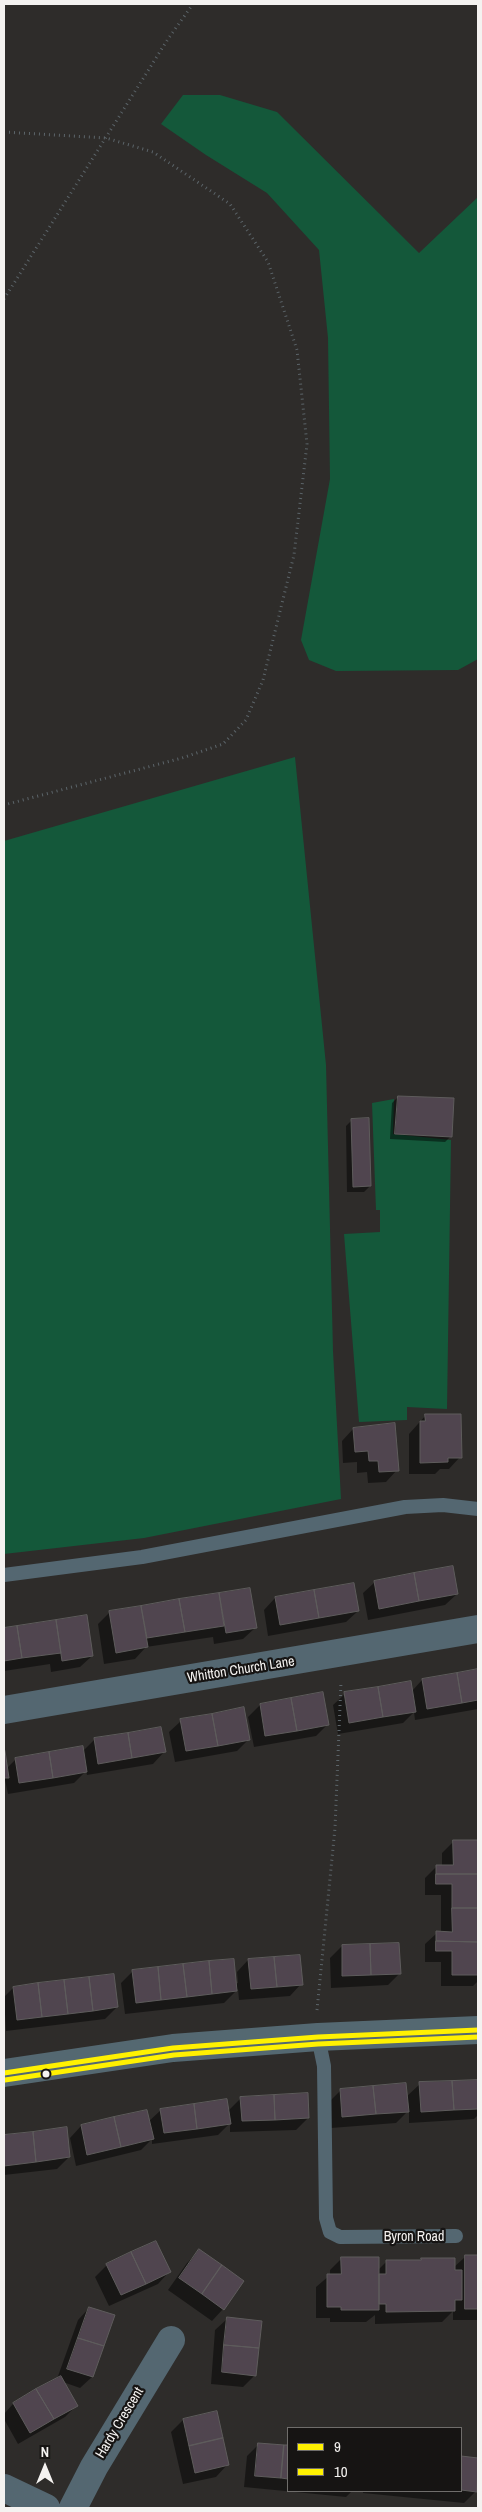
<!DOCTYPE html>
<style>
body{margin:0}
#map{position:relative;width:482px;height:2512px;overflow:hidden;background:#2e2c2a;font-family:"Archivo Narrow",sans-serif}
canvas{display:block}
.frame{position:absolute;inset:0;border:5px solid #f4f2f0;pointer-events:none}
.legend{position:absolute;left:287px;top:2427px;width:175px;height:65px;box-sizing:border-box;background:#161413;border:1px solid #6f6d6b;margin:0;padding:6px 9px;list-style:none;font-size:15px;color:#f4f2f0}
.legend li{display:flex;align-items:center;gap:10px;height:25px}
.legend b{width:25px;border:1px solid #6f6d6b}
.north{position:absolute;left:20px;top:2442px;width:50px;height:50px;-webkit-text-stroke:4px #161413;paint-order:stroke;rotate:0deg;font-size:14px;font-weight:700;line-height:20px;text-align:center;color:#f4f2f0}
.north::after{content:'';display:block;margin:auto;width:18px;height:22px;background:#f4f2f0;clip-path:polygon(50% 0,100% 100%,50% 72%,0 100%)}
</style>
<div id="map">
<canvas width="482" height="2512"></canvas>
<div class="frame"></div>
<ul class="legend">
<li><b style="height:6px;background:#fff101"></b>9</li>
<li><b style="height:6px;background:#fff101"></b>10</li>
</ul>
<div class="north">N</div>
</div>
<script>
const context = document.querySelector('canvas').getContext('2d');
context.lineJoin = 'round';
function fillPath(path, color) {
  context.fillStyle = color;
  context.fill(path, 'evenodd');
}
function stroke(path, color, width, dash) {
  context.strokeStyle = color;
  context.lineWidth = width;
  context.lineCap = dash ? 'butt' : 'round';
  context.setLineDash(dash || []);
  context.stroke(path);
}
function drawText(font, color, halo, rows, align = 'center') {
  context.font = font + ' "Archivo Narrow",sans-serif';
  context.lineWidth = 4.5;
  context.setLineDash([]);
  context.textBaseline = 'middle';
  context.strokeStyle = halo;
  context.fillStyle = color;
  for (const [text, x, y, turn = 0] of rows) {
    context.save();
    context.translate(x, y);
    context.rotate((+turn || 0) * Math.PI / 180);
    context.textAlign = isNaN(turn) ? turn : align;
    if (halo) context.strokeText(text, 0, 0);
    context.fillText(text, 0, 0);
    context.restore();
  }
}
fillPath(new Path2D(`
 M183,95H220L277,112L419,253L478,197V659L458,670L336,671L309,660L301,640L330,479L328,338L319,250L267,193L206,155L161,124Z
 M295,757L326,1065L333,1351L341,1499L144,1538L4,1554V841Z
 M394,1099L393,1134L451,1140L447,1409L407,1407V1420L359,1422L344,1234L380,1232V1210H376L372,1103Z`), '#14583a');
fillPath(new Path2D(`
 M398,1097L451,1136L445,1142L390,1139L392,1103Z
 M352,1120L370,1186L364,1192H347L346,1126Z
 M426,1415L460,1457L449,1469H440L435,1474H409V1434Z
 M353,1429L397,1470L386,1482L368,1483L367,1472L357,1473V1462L343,1463L342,1441Z
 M375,1582L457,1594L445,1605L368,1620L363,1593Z
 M249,1589L255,1628L243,1639L214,1644L213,1637L146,1647L135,1659L104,1664L98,1624L110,1612Z
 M275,1598L358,1611L346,1622L268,1636L264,1610Z
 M86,1616L92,1656L80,1667L51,1672L50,1664L4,1671V1629Z
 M478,1671V1709L415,1720L414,1712L403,1723L338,1734L333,1705L345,1694L412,1691L422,1680Z
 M322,1694L328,1724L316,1736L254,1747L248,1717L260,1705Z
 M181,1721L249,1739L237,1751L175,1762L169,1732Z
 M95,1739L164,1752L153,1764L87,1775L86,1771L74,1783L8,1794L5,1780L4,1781V1753L7,1768L16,1759L83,1751Z
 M453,1842H478V1981L473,1986H441V1962H425V1944L437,1933H441V1895H425V1878L437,1866H442V1853Z
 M342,1946L399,1974L388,1985L331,1988L330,1958Z
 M248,1960L301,1984L290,1996L239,2000L238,1989L224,2003L125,2014L121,1983L133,1971L235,1984L238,1983L237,1972Z
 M13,1988L117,2007L105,2019L6,2031L4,1997Z
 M478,2081V2115L474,2119L409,2123V2110L396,2123L331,2128L329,2102L341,2090L406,2097L420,2084Z
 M241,2098L308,2118L296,2130L230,2132V2123L218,2135L152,2144V2139L141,2150L76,2166L70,2138L81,2126L148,2122L161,2110L228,2111Z
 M66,2129L69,2157L57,2169L4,2175V2136Z
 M199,2251L223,2309L212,2321L168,2290L187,2263Z
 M465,2257H478V2320H453V2311L442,2322L375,2324V2315L366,2322H330V2318H316V2287L330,2275V2270L342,2258L378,2270L387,2261H419L421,2259L453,2268Z
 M107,2265L169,2272L158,2284L109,2306L95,2277Z
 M89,2308L92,2377L80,2388L63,2382L76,2406L65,2417L18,2444L4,2419V2414L13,2404L57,2379L78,2320Z
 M227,2319L255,2375L243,2387L211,2384L215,2330Z
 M216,2413L227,2465L216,2477L183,2484L171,2432L183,2420Z
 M259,2444L288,2447V2491H352L346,2497L244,2487L247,2456Z
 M461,2457L478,2459L476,2491L464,2503L363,2493V2491H461Z`), '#0007');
const building = new Path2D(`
 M398,1096L454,1098L452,1137L395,1134Z
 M369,1118L371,1186L353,1187L351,1119Z
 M425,1414H461L462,1458H448V1462L420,1463V1421H425Z
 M395,1423L399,1471L379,1472L378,1461H369L368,1451L355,1452L353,1428Z
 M453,1566L458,1594L419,1601L414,1573Z
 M414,1573L419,1601L379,1609L374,1581Z
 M354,1583L359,1611L319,1618L314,1590Z
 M250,1588L257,1628L226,1633L219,1593Z
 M314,1590L319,1618L280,1625L275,1597Z
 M219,1593L224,1626L185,1632L179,1599Z
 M179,1599L185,1632L147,1638L141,1606Z
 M141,1606L148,1647L116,1653L109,1611Z
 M87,1615L93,1656L62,1661L56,1620Z
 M56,1620L61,1653L22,1658L17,1626Z
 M17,1626L22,1658L4,1661V1628Z
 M478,1669V1700L462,1703L457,1673Z
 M457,1673L462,1703L427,1709L422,1679Z
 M411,1681L416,1712L383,1717L378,1687Z
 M378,1687L383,1717L349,1723L344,1692Z
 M323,1692L329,1725L297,1731L291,1698Z
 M291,1698L297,1731L265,1736L260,1704Z
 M244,1707L250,1740L218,1746L212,1714Z
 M212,1714L218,1746L186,1751L180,1719Z
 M161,1727L166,1752L132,1758L128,1733Z
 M128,1733L132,1758L98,1764L94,1738Z
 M83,1746L87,1772L53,1778L49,1752Z
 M5,1751L9,1778H4V1752Z
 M49,1752L53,1778L19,1783L15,1758Z
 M453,1840H478V1874H436V1865H453Z
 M436,1874H478V1908H452V1884H436Z
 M452,1908H478V1942L436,1941V1931L452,1932Z
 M436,1941L478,1942V1975H452V1951H436Z
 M399,1943L401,1974L371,1975L370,1944Z
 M370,1944L371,1975L342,1976V1945Z
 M300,1955L303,1985L277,1987L274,1957Z
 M274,1957L277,1987L251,1989L248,1959Z
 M234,1959L237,1991L212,1994L209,1961Z
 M209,1961L212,1994L187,1997L183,1964Z
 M183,1964L187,1997L161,2000L158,1967Z
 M158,1967L161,2000L136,2003L132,1970Z
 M114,1974L118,2007L93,2011L89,1977Z
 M89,1977L93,2011L68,2014L64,1980Z
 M64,1980L68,2014L42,2017L38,1983Z
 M38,1983L42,2017L17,2020L13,1987Z
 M478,2080V2109L454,2110L452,2081Z
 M452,2081L454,2110L421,2112L419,2082Z
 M406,2083L409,2112L376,2114L373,2086Z
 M373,2086L376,2114L342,2117L340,2089Z
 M308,2093L309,2118L275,2120L274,2095Z
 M274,2095L275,2120L242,2121L240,2097Z
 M227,2099L231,2124L197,2129L194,2104Z
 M194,2104L197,2129L164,2133L160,2109Z
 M147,2110L154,2139L121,2147L114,2117Z
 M114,2117L121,2147L87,2155L81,2125Z
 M67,2127L70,2157L36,2162L33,2132Z
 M33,2132L36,2162L4,2166V2135Z
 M156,2241L171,2272L146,2284L131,2252Z
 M199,2249L222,2265L202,2294L179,2278Z
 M131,2252L146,2284L121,2295L106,2264Z
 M465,2255H478V2309H465Z
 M341,2257H379V2310H341V2307H327V2274H341Z
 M421,2258H455V2270H462V2300H455V2311L386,2312V2304H379V2274H386V2260H421Z
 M222,2265L244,2281L224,2310L202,2294Z
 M89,2307L115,2315L104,2346L78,2338Z
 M227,2317L262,2321L259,2348L224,2345Z
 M78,2338L104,2346L93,2377L67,2369Z
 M224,2345L259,2348L256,2376L222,2372Z
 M61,2376L78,2406L54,2419L36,2389Z
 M36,2389L54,2419L30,2433L13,2403Z
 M217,2411L223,2438L189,2446L183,2419Z
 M223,2438L229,2465L195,2473L189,2446Z
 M258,2443L284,2445L281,2478L255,2476Z
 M284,2445H288V2479L281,2478Z
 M461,2456L478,2458L477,2492L461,2490Z`);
fillPath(building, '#50454f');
stroke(building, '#5e5c5c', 1);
stroke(new Path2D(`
 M4,132L106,138L153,152L230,204L268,262L297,350L307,444L294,555L263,680L246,720L223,744L182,758L4,805
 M4,299L168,39L193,4
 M317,2010L335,1828L341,1682`), '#5c656a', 3, [1, 4]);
stroke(new Path2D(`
 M4,1575L142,1557L405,1507L443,1505L478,1509
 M318,2037L324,2066L326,2218L330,2232L340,2237L456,2236`), '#546771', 14);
stroke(new Path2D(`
 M4,1710L478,1629
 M4,2488L46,2508
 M73,2508L94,2467L171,2340`), '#546771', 28);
stroke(new Path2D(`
 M4,2073L173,2048L318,2037L478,2030`), '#546871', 28);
stroke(new Path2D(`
 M4,2073L173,2048L318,2037L478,2030`), '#fff101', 5);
stroke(new Path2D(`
 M5,2080L174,2055L318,2044L478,2037`), '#fff101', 5);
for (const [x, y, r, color] of [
 [46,2074,4.5,"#f4f2f0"]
]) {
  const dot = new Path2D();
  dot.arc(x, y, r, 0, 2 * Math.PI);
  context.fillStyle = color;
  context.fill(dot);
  stroke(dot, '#161413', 2);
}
drawText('14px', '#f4f2f0', '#161413', [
 ["Whitton Church Lane",241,1670,-9],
 ["Byron Road",414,2237],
 ["Hardy Crescent",120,2423,-59]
]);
</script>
